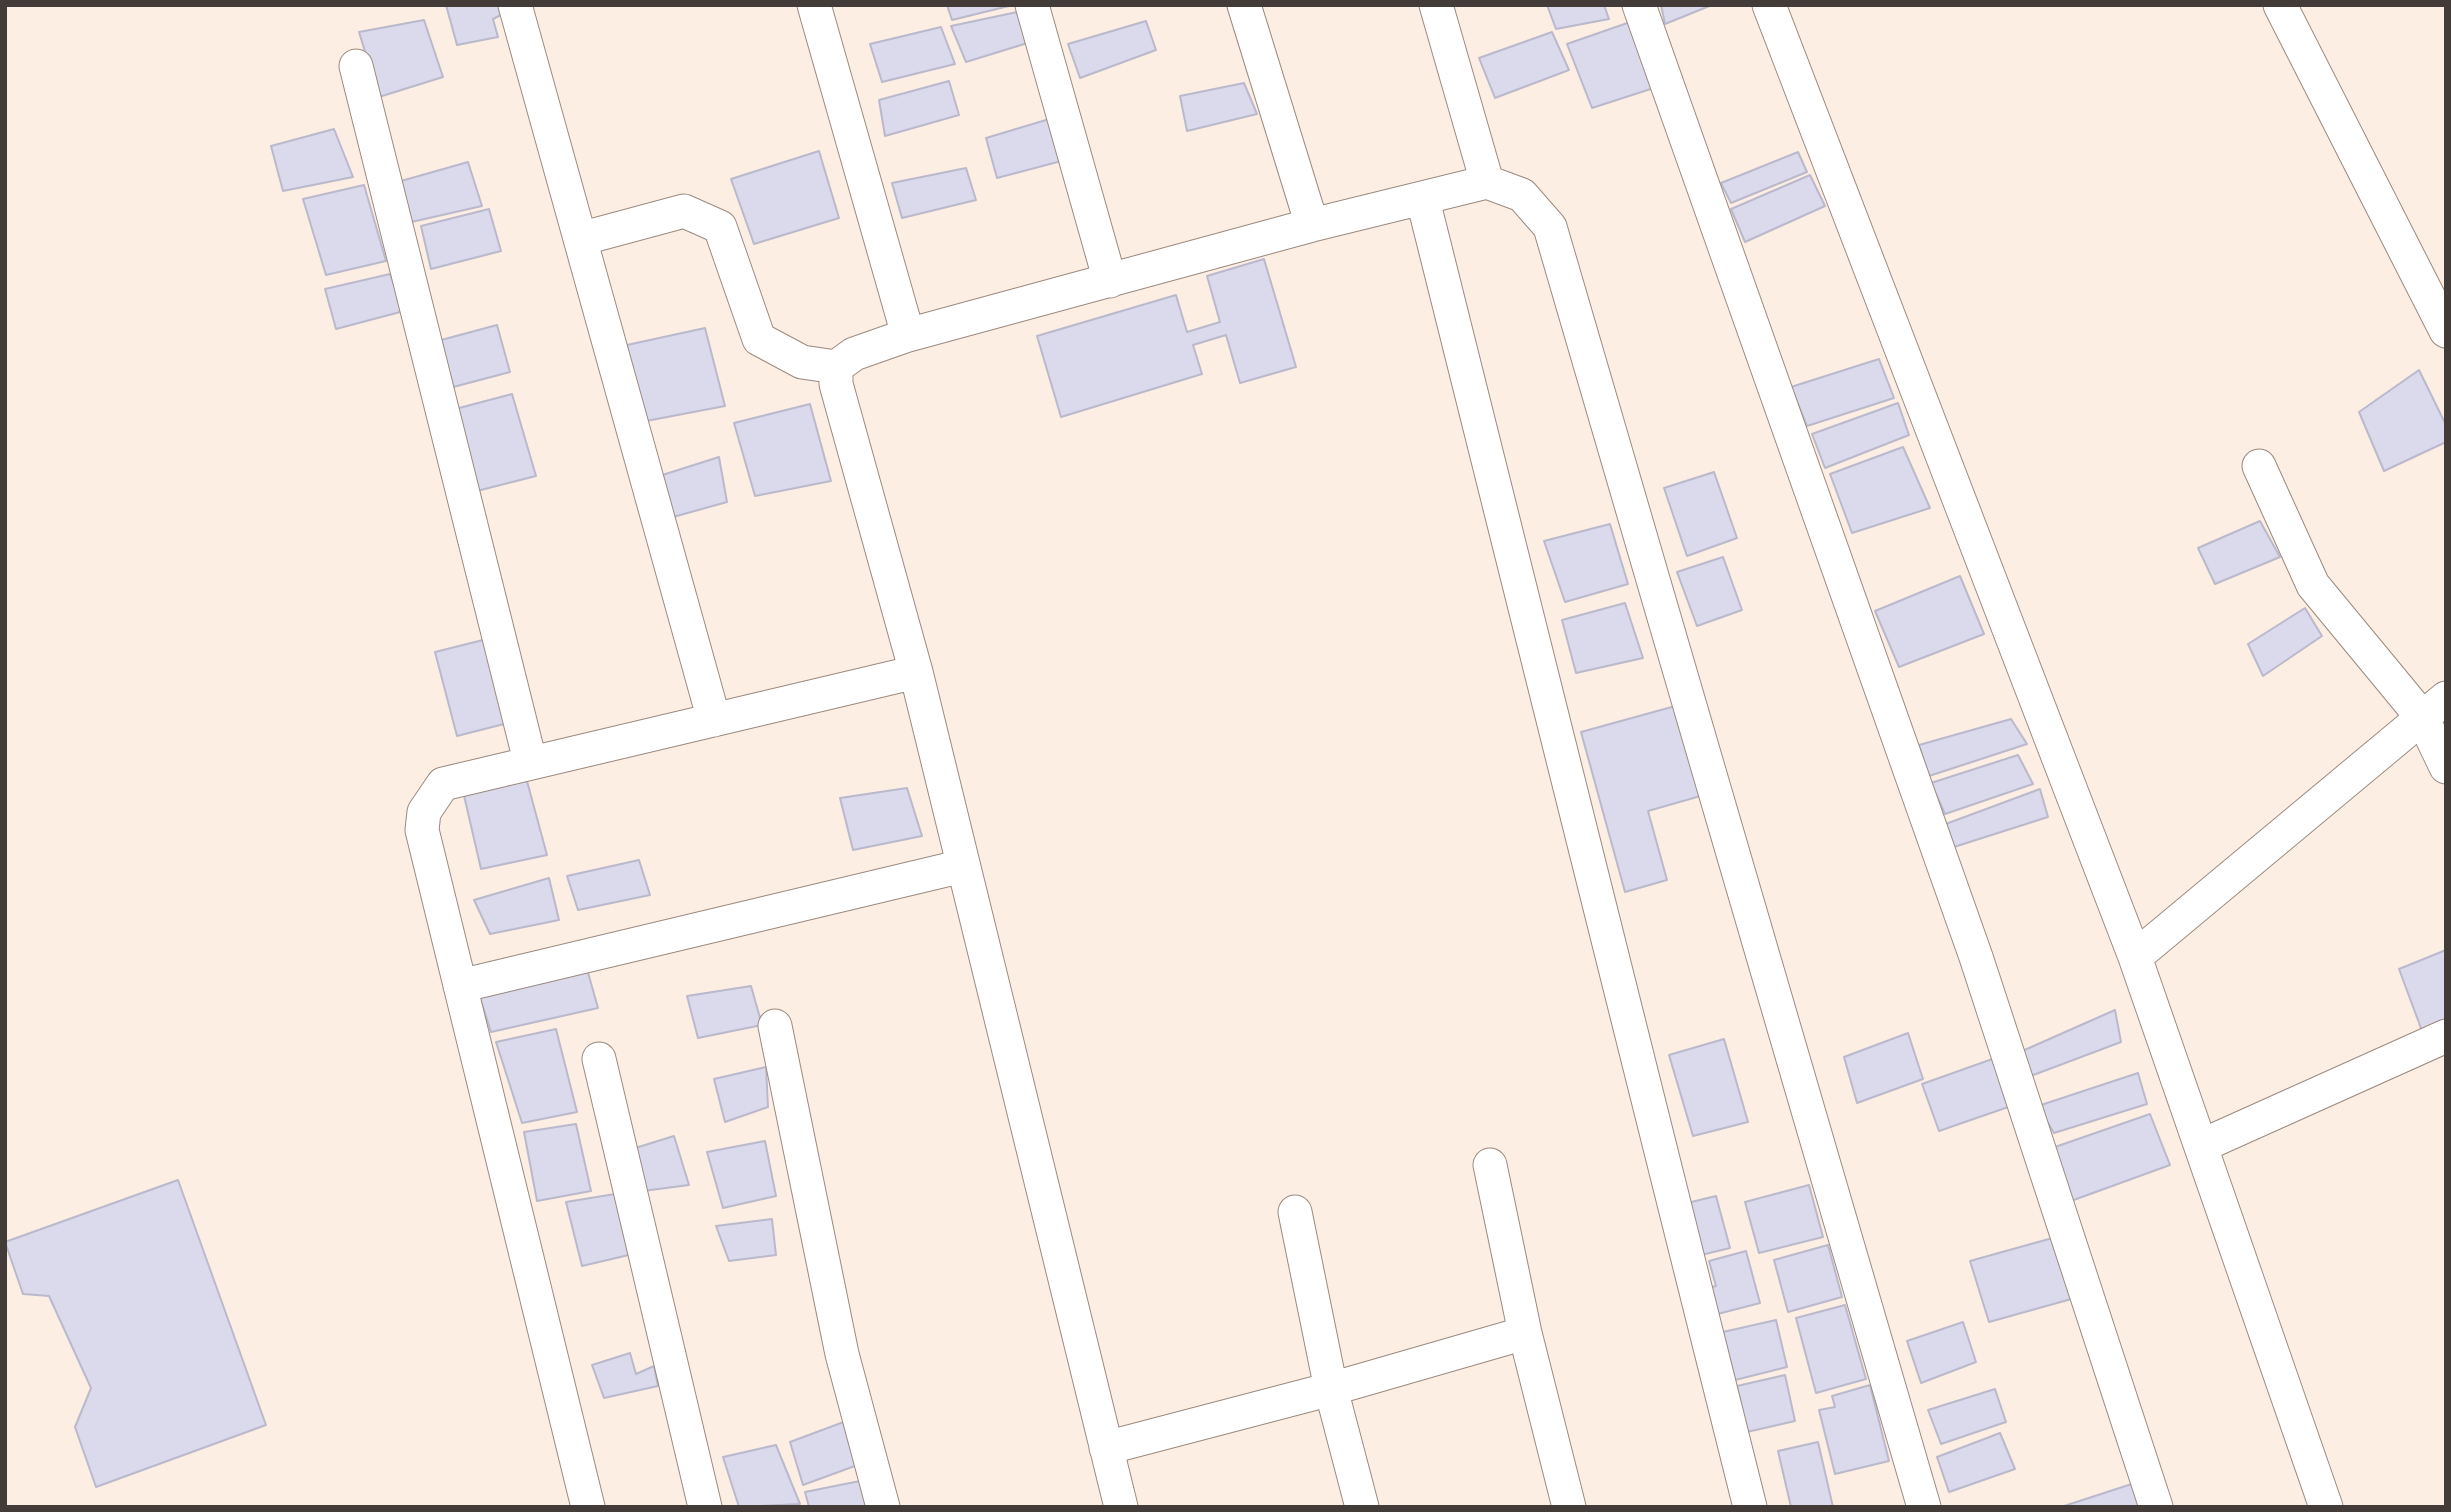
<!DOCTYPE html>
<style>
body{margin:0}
#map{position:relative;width:2451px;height:1512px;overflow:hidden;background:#fdeee4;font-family:Lato,sans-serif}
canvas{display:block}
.frame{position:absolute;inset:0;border:7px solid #433b37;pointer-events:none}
</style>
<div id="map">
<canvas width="2451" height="1512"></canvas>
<div class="frame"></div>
</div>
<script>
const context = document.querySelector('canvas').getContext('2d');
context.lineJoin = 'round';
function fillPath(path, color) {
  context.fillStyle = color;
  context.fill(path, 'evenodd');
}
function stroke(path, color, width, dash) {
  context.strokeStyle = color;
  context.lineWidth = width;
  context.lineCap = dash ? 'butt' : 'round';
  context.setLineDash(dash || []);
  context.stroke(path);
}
const building = new Path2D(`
 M446,5H507L509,11L493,19L498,37L457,45Z
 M947,5H1013L952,20Z
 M1547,5H1604L1609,19L1556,29Z
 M1661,5H1712L1665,24Z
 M1022,11L1034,41L966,62L951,26Z
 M424,20L443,77L379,97L359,32Z
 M1636,20L1660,86L1592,108L1567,44Z
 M1146,21L1156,50L1080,78L1068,44Z
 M941,27L955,64L882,82L870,44Z
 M1552,32L1569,70L1495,98L1479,58Z
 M949,81L959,115L885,136L879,100Z
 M1244,83L1257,114L1187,131L1180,96Z
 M1056,117L1069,159L997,178L986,138Z
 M334,129L353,177L283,191L271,146Z
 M819,151L839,218L754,244L731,179Z
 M1798,152L1807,172L1731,203L1721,183Z
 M468,162L482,206L407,223L394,183Z
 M966,168L976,200L902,218L892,183Z
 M1810,175L1825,206L1745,242L1731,209Z
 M364,185L386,261L326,275L303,199Z
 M489,209L501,251L431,269L421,226Z
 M1264,259L1296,367L1240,383L1226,335L1193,345L1202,374L1061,417L1037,336L1176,295L1187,332L1220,322L1207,276Z
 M390,274L404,311L336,329L325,289Z
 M497,325L510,372L442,390L430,343Z
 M705,328L725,406L641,422L627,345Z
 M1879,359L1894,398L1807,426L1791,387Z
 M2419,370L2446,425V442L2384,471L2359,412Z
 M512,394L536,476L469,493L444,412Z
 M1898,403L1909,435L1825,468L1812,434Z
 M810,404L831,481L755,496L734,423Z
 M1903,447L1930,508L1852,533L1830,474Z
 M719,457L727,502L666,519L653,478Z
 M1714,472L1737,538L1687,556L1664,488Z
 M2260,521L2280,557L2215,584L2198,548Z
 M1610,524L1628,584L1565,602L1544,541Z
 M1723,557L1742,610L1697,626L1677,572Z
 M1960,576L1984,634L1899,667L1875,611Z
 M1625,603L1643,658L1576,673L1562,620Z
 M2305,608L2322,636L2263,676L2248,644Z
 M491,638L512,722L457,736L435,652Z
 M1679,705L1704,795L1648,811L1667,880L1625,892L1581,732Z
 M2011,719L2027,744L1929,776L1919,745Z
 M2018,755L2033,784L1945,814L1931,783Z
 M524,770L547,855L481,869L462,787Z
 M907,788L922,836L853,850L840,798Z
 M2040,789L2048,817L1954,847L1943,825Z
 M639,860L650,895L578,910L567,876Z
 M549,878L559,920L490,934L474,900Z
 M2446,950V1021L2422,1031L2399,969Z
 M587,969L598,1008L491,1032L479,995Z
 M751,986L762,1025L698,1038L687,996Z
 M2115,1010L2121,1042L2028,1077L2020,1052Z
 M556,1029L577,1112L522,1123L496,1042Z
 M1908,1033L1923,1079L1857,1103L1844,1057Z
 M1724,1039L1748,1122L1693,1136L1669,1055Z
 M1998,1057L2014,1105L1939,1131L1922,1084Z
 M766,1067L768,1107L725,1122L714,1079Z
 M2138,1073L2147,1104L2054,1133L2038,1106Z
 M2150,1114L2170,1165L2071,1201L2055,1147Z
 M576,1124L591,1191L537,1201L524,1132Z
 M674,1136L689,1185L643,1191L632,1149Z
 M765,1141L776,1196L723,1208L707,1152Z
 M178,1180L266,1425L96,1487L75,1427L91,1388L49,1296L23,1294L5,1242Z
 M1809,1185L1823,1237L1759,1253L1745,1202Z
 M621,1193L633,1254L582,1266L566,1202Z
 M1716,1196L1730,1248L1693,1257L1679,1205Z
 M772,1219L776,1255L729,1261L716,1226Z
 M2056,1237L2075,1298L1989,1322L1970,1261Z
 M1828,1245L1842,1297L1788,1312L1774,1260Z
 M1746,1251L1760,1303L1706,1317L1698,1290L1716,1286L1709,1261Z
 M1845,1305L1866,1379L1816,1393L1796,1318Z
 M1776,1320L1787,1367L1735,1380L1723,1332Z
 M1963,1322L1976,1362L1921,1383L1907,1341Z
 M630,1353L636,1374L654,1366L658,1386L604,1398L592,1365Z
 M1785,1375L1795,1421L1747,1432L1737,1386Z
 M1870,1385L1889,1461L1835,1474L1819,1410L1835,1407L1832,1396Z
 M1995,1389L2006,1422L1941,1444L1928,1410Z
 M849,1420L863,1463L803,1485L790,1442Z
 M2000,1433L2015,1469L1949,1492L1937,1457Z
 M1818,1442L1833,1507H1791L1778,1451Z
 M776,1445L800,1504L739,1507L723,1457Z
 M865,1480L875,1507H809L805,1492Z
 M2141,1481L2151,1507H2061Z`);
fillPath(building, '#dbd9ec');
stroke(building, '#bab9cc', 2);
const minor = new Path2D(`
 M515,5L714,720
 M814,5L908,335
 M1032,5L1110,281
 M1244,5L1312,225
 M1436,5L1487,182
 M1639,5L1976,957L2156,1507
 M1769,5L2135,957L2326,1507
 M2280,5L2446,331
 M356,66L530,761
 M1423,200L1750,1507
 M580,239L684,211L720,227L759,339L802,362L836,367
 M2259,466L2313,585L2422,717L2446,767
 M2135,957L2446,698
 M460,986L963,866
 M775,1026L842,1354L883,1507
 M599,1059L705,1507
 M2201,1146L2446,1036
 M1490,1165L1525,1333L1569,1507
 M1295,1212L1331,1389L1362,1507
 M1106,1448L1331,1389L1525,1333
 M588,1507L422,830L424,812L443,784L916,672
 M1121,1507L916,672L836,384V367L854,354L908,335L1312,225L1487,182L1522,195L1550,227L1924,1507`);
stroke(minor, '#9b8a7f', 35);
stroke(minor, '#fff', 33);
</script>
